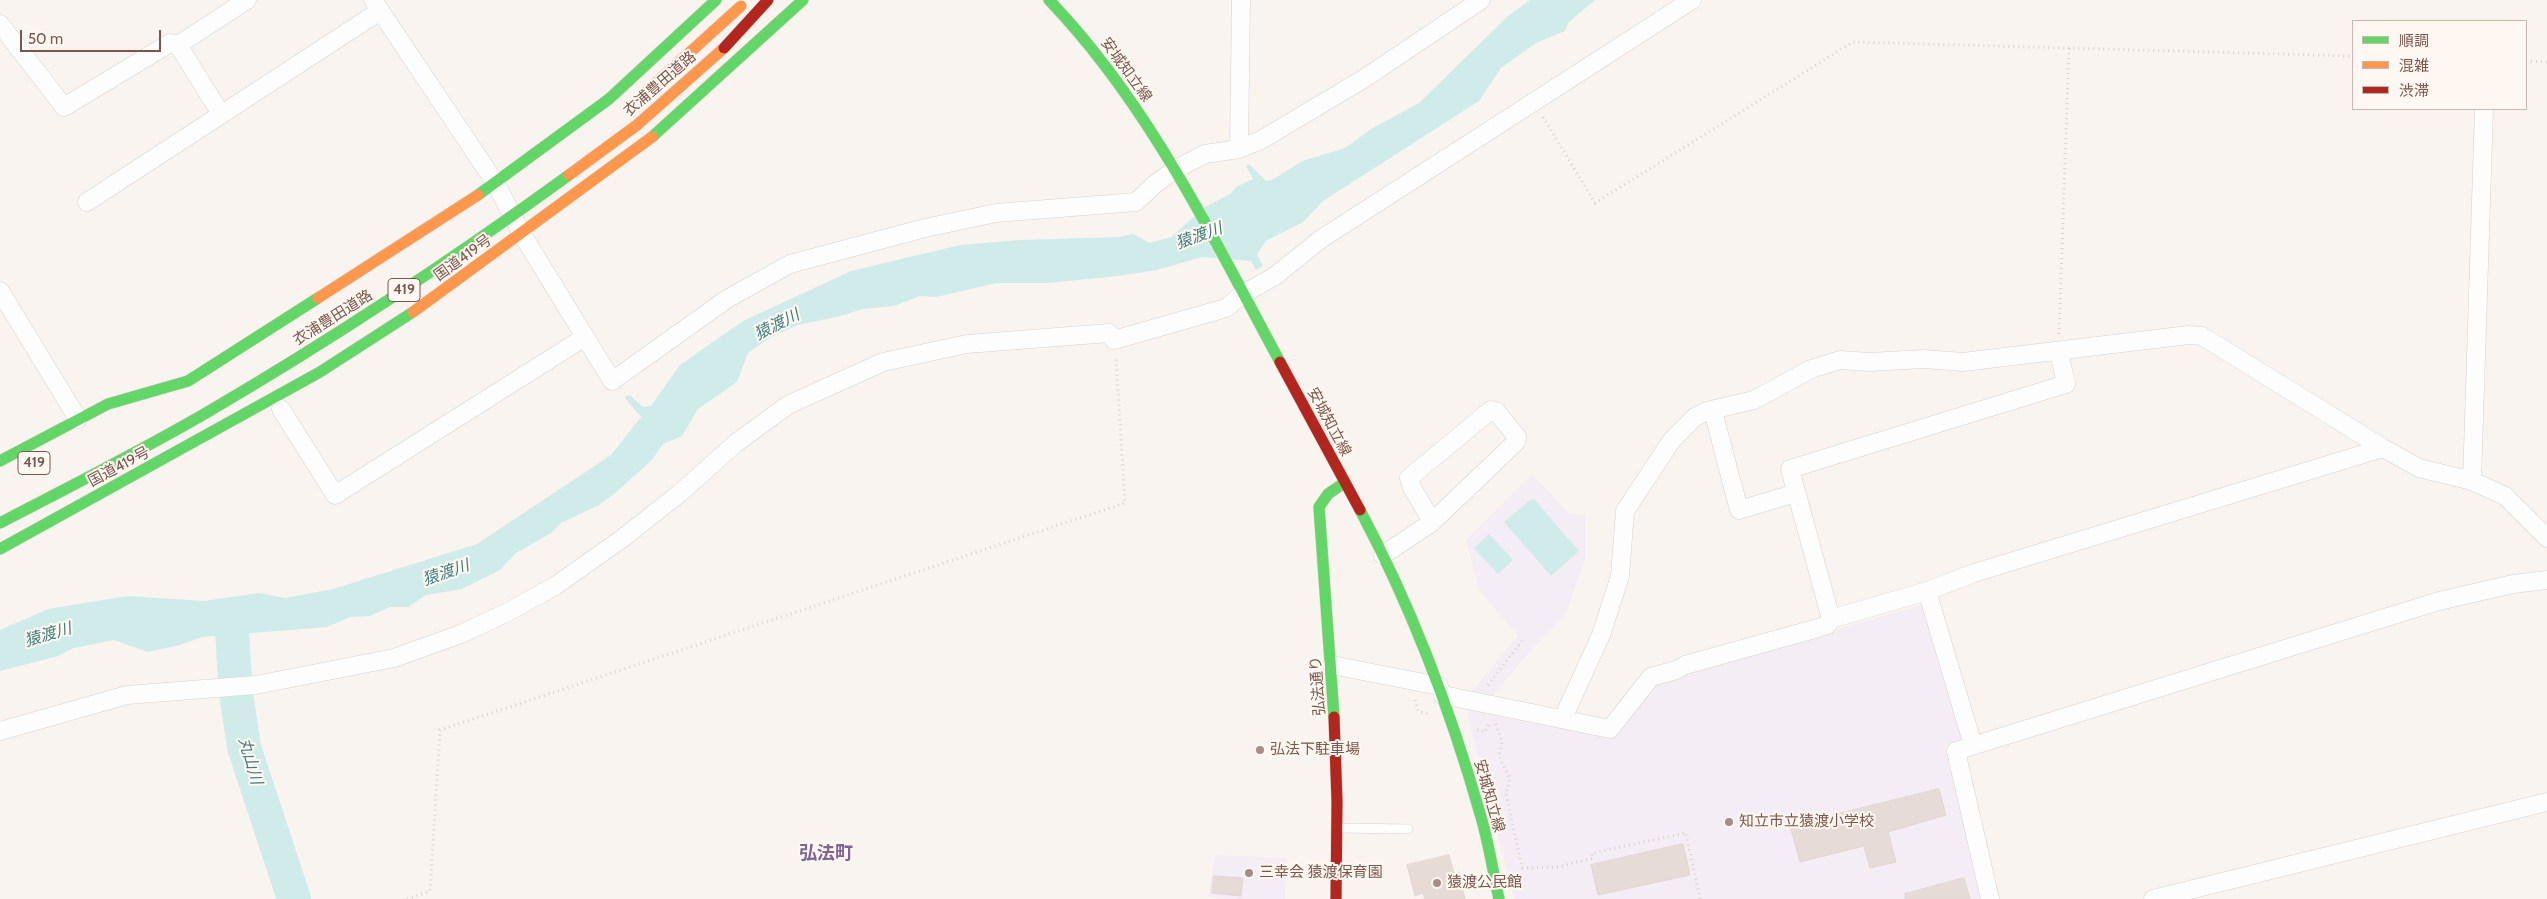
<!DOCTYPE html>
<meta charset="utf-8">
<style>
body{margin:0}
#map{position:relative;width:2547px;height:899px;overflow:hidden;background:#f9f4ef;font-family:Cabin,"Noto Sans JP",sans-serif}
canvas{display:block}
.legend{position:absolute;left:2352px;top:20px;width:175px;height:90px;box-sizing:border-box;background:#fff8f2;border:1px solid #cab7b0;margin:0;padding:6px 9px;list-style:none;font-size:15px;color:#7a564c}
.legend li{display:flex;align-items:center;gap:10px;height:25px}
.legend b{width:25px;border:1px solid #cab7b0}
.scale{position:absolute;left:20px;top:30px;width:141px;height:22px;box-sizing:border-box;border:2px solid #7a564c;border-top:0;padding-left:6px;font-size:15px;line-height:18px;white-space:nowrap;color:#7a564c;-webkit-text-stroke:4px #fff8f2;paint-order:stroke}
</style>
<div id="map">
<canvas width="2547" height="899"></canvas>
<ul class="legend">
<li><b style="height:6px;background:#63d668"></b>順調</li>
<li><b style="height:6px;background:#ff974d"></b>混雑</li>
<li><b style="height:6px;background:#b3261e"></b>渋滞</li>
</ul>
<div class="scale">50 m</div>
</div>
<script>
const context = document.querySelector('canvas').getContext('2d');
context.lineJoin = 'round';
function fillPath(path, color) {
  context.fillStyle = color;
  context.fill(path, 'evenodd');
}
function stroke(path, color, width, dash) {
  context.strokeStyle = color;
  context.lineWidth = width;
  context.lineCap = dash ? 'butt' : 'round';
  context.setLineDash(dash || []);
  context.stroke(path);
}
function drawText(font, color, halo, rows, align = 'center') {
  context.font = font + ' Cabin,"Noto Sans JP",sans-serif';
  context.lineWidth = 4;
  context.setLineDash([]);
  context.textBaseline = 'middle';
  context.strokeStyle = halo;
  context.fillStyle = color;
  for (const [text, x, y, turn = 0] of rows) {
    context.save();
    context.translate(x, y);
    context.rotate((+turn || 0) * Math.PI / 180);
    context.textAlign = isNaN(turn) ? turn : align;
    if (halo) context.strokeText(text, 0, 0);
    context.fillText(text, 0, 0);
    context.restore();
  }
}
fillPath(new Path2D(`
 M1532,475L1569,513L1585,515V560L1565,615L1533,648L1492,696L1470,693L1518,636L1479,590L1466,540Z
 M1925,604L1965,740L1945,746L1982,899H1514L1467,714L1472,708L1500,717L1610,736L1651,682Z
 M1215,855L1286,858L1285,899H1222L1208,896Z`), '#f4edf5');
fillPath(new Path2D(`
 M1530,0H1595L1569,22L1565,31L1536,43L1501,68L1479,101L1323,201L1303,222L1266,241L1257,254L1263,266L1256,270L1251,261L1202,257L1157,270L1118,276L1048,283H997L936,297L920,296L894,306L862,309L841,316L798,325L771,337L748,353L737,382L698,409L682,436L663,444L652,460L614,494L599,505L561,523L551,533L516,553L500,570L462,589L426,595L408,607H390L370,616L350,617L327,627L202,637L180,645L148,652L114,640L74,648L58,656L0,671V630L48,609L127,596L204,601L259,593L285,598L333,589L477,544L611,455L641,417L624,397L630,395L643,407L651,406L680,365L743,321L851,271L960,245L1020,240L1118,237L1133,234L1150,243L1171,237L1205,207L1230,194L1236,187L1253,179L1246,166L1249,164L1266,181L1272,180L1302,161L1345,148L1371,129L1419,103L1508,16Z
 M1533,498L1579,551L1551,576L1504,522Z
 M1489,534L1513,560L1498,574L1474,548Z`), '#d0ecea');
stroke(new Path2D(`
 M231,617L236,693L244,747L294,899`), '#d0ecea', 34);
const building = new Path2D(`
 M1939,789L1946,815L1888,832L1896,862L1870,868L1864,846L1800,862L1790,826Z
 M1683,844L1690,875L1598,895L1591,865Z
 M1449,855L1454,873L1459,872L1465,899H1425L1423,893L1415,896L1407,865Z
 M1214,876L1243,878L1241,896L1212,893Z
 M1964,878L1970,899H1905V894Z`);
fillPath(building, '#e6dbd6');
stroke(building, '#e2d6d1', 1);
const lane = new Path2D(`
 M1339,828L1408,829`);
const street = new Path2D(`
 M373,0L496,184L522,234L612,381L727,299L790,264L925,228L996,213L1136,202L1155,184L1176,169L1205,154L1239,149L1261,140L1365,78L1481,0
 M0,24L64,107L170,43L178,45L221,114
 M178,45L247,0
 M1239,149L1241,0
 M87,202L380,11
 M0,291L78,419
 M2059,352L2066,384L1790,469L1831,619L1927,591L1974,573L2383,448
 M281,409L335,495L585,337
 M1713,411L1739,510L1796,493
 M2472,481L2484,109
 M1383,555L1431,523L1516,442L1517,437L1496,411L1491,410L1409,478L1412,488L1432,521
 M1927,591L1973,745
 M1332,665L1439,686
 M1443,695L1610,729L1651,677L1676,670L1685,665L1818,628L1827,625L1831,619
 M1563,718L1601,635L1620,576L1625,511L1672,440L1695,417L1707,411L1754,400L1811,369L1840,360L1869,362L1924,359L1963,362L2189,335L2202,336L2383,448L2419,468L2472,481L2505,496L2547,538
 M0,731L127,695L256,685L394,658L461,634L508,612L555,586L623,538L680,493L736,443L788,405L883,362L967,344L1109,333L1114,340L1226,308L1243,294L1275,276L1321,239L1692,0
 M1990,899L1956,751L2439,601L2513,584L2547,580
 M2153,899L2547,802`);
const fast = new Path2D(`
 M1049,0C1149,104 1212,236 1280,362
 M652,137L803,0
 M478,195L609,99L716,0
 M0,461L108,404L188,381L318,298
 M1360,510C1412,608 1451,711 1481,817C1489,844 1493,872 1499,899
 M0,549L320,372L413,312
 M1334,717L1319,507L1328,494L1344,483`);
const slow = new Path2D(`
 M318,298L478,195
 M413,312L652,137`);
const jam = new Path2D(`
 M1280,362L1360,510
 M1334,717L1337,801L1336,899`);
stroke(lane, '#d9d1cd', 10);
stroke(street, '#d9d1cd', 19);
stroke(fast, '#d9cfcb', 12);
stroke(slow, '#d9cfcb', 12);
stroke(jam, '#d9cfcb', 12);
stroke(new Path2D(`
 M2526,61L2547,62
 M1543,117L1595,203L1853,42L2353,56
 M2059,334L2069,48
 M1488,685L1524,638
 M1415,700L1418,711L1428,714
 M1496,724L1502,742L1499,756L1510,779L1506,793L1522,868L1558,867L1593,858L1592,853L1686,833L1700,899
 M1477,730L1485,732L1489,723
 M407,899L430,891L440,730L1125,503L1116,358`), '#dbd2cf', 3, [1, 4]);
stroke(lane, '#fefdfd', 9);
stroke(street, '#fefdfd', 18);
stroke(fast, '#63d668', 11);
stroke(slow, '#ff974d', 11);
stroke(jam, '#b3261e', 11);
const fastBridge = new Path2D(`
 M0,523C69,487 139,452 206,413C331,340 452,260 569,175`);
const slowBridge = new Path2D(`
 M645,93L741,6
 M569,175L637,125L724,48`);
const jamBridge = new Path2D(`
 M724,48L768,0`);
stroke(fastBridge, '#dacfcb', 12, []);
stroke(slowBridge, '#dacfcb', 12, []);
stroke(jamBridge, '#dacfcb', 12, []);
stroke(fastBridge, '#63d668', 11);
stroke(slowBridge, '#ff974d', 11);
stroke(jamBridge, '#b3261e', 11);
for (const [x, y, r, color] of [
 [1260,750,5,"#a68d85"],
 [1729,822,5,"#a68d85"],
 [1249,873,5,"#a68d85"],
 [1437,883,5,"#a68d85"]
]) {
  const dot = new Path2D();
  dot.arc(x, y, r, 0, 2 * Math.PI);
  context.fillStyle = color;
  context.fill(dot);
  stroke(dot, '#fff8f2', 2);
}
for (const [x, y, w] of [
 [404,290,32],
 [34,463,32]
]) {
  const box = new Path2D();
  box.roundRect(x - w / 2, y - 11.5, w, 23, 4);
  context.fillStyle = '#fff8f2';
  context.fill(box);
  stroke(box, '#7a564c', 1);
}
drawText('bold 14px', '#7a564c', null, [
 ["419",404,290],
 ["419",34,463]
]);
drawText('15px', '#7a564c', '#fff8f2', [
 ["安城知立線",1126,70,54],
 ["衣浦豊田道路",660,84,-41],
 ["国道419号",463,258,-36],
 ["衣浦豊田道路",333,318,-32],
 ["安城知立線",1329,422,62],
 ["国道419号",119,467,-28],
 ["弘法通り",1318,686,-94],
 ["安城知立線",1489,796,74]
]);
drawText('15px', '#7a564c', '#fff8f2', [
 ["弘法下駐車場",1270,750],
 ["知立市立猿渡小学校",1739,822],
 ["三幸会 猿渡保育園",1259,873],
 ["猿渡公民館",1447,883]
], 'left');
drawText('italic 16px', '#3f7c7e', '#fff8f2', [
 ["猿渡川",1199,236,-20],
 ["猿渡川",777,325,-27],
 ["猿渡川",446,573,-19],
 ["猿渡川",48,635,-16],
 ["丸山川",250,761,74]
]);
drawText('bold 18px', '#7e6595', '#fff8f2', [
 ["弘法町",826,854]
]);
</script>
